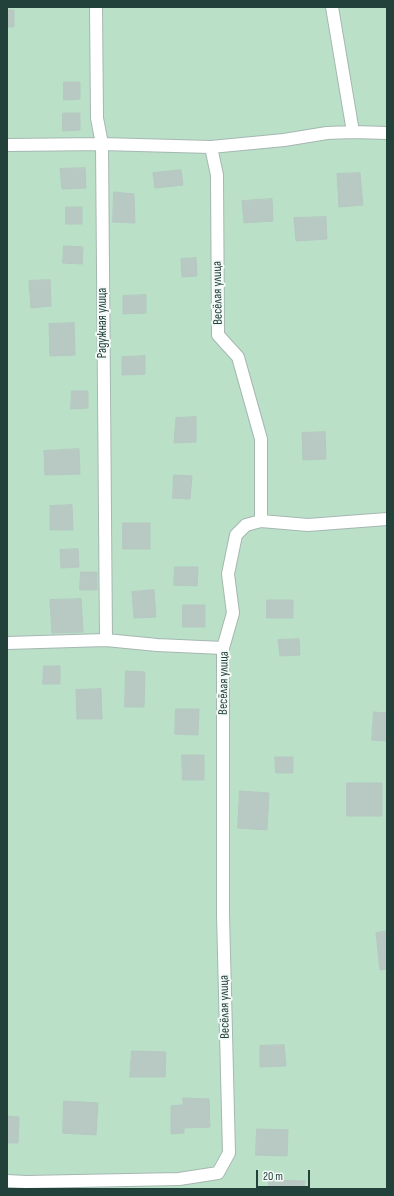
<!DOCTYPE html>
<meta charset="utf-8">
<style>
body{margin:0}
#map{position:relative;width:394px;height:1196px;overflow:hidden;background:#e3eeea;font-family:"Sofia Sans Condensed",sans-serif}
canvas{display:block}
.frame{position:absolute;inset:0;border:8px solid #22413b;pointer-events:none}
.scale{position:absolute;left:256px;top:1170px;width:54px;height:18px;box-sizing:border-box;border:2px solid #22413b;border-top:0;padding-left:5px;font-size:12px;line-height:14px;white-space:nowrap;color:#22413b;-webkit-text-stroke:3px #f4faf8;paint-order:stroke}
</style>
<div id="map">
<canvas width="394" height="1196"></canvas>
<div class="frame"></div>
<div class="scale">20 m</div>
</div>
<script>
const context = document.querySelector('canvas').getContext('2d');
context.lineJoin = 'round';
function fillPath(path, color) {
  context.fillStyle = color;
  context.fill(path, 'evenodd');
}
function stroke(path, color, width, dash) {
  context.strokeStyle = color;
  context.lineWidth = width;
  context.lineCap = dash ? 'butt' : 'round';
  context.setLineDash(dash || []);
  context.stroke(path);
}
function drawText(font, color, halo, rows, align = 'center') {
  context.font = font + ' "Sofia Sans Condensed",sans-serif';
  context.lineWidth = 4;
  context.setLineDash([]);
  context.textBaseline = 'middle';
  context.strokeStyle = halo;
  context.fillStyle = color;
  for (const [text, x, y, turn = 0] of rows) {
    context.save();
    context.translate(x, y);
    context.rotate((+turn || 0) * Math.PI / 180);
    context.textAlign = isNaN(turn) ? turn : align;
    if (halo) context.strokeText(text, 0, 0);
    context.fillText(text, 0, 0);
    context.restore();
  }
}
fillPath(new Path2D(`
 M7,7H387V1189H7Z`), '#bbe0c8');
const building = new Path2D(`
 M7,10H14V27H7Z
 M64,82H80V99L64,100Z
 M63,113H80V130L63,131Z
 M85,168L86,188L62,189L60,169Z
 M181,170L183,185L155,188L153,173Z
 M360,173L363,205L339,207L337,174Z
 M114,192L134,194L135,223L113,222Z
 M272,199L273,221L244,223L242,201Z
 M66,207H82V224H66Z
 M326,217L327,239L296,241L294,218Z
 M64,246L83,247L82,264L63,263Z
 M196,258L197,276L182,277L181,259Z
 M50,280L51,306L31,308L29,281Z
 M146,295V313L123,314V296Z
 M74,323L75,355L50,356L49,324Z
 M145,356V374L122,375V357Z
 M72,391H88V408L71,409Z
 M196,417V442L174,443L176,418Z
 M325,432L326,459L303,460L302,433Z
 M79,449L80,474L45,475L44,451Z
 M174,475L192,476L190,499L173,498Z
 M72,505L73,530H50V506Z
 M123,523H150V549H123Z
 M78,549L79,567L61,568L60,550Z
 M175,567H198L197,586L174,585Z
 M81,572H97V590H80Z
 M154,590L156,617L134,618L132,592Z
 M81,599L83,632L52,633L50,600Z
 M267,600H293V618H267Z
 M183,605H205V627H183Z
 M299,639L300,655L280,656L278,640Z
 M44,666H60V684H43Z
 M126,671L145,672L144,707H125Z
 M101,689L102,719H77L76,690Z
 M176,709H199L198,735L175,734Z
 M374,712L387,713V741L372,740Z
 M182,755H204V780H183Z
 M275,757H293V773H276Z
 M347,783H382V816H347Z
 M240,791L269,793L267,830L238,828Z
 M387,931V969L380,970L376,933Z
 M284,1045L286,1066L260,1067V1046Z
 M132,1051L166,1052L165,1077H130Z
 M183,1098L209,1099L210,1127L184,1128V1133L171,1134V1106L183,1105Z
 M64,1101L98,1103L96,1135L63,1133Z
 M7,1116L19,1117L18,1143H7Z
 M257,1129L288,1130L287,1156L256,1155Z
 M269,1180L305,1181L304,1189H269Z`);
fillPath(building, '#b8c9c3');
stroke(building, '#b5c8c2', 1);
const street = new Path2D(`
 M96,7L97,118L102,144L106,640
 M332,7L353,132
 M7,145L102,144L211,147L284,140L327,133L353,132L387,133
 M211,147L217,175L218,335L238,357L261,439V521
 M7,643L106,640L157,645L223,648
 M7,1181L26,1182L179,1179L218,1173L229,1153L223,914V648L233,613L228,574L236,535L246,525L261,521L308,525L387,519`);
stroke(street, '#a5b7b2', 14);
stroke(street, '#fff', 12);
drawText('13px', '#22413b', '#f4faf8', [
 ["Весёлая улица",218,293,-91],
 ["Радужная улица",103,323,-90],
 ["Весёлая улица",224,683,-89],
 ["Весёлая улица",225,1007,-91]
]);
</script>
